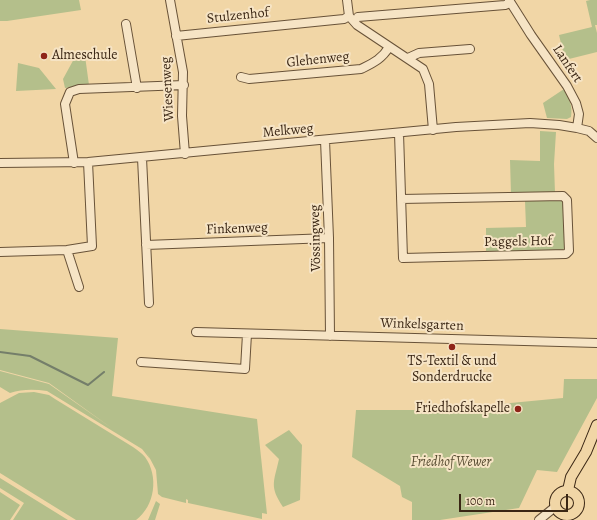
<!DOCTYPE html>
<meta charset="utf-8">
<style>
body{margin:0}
#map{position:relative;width:597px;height:520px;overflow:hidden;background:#f1d6a6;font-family:Alegreya,serif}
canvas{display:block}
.scale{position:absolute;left:459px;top:494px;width:109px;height:18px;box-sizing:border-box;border:2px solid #3a2614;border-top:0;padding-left:5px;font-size:12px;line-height:14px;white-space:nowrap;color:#3a2614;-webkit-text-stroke:3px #f6e4c5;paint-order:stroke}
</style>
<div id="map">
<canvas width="597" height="520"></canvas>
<div class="scale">100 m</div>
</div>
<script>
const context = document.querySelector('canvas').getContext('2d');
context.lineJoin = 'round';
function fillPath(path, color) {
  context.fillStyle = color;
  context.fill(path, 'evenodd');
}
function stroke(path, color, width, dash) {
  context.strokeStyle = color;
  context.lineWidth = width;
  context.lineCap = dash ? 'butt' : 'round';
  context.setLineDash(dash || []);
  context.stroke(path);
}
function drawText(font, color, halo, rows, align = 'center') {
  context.font = font + ' Alegreya,serif';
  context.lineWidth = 4;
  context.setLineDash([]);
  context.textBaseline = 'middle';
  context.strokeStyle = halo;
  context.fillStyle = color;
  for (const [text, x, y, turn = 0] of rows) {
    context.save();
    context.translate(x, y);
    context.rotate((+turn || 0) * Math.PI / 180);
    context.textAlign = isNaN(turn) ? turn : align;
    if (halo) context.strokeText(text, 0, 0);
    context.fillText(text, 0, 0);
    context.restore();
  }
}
fillPath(new Path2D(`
 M0,0H79L81,10L7,21H0Z
 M590,0H597V25H595L597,33V52L565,60L559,35L592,27L586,1Z
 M85,56L89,85L65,88L63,79L75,57Z
 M18,63L39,68L56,89L16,91Z
 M564,89C569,99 573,105 571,117L567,119L547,118L543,103Z
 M540,131L556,132L554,164L555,193L511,194L510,160L540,161Z
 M560,200L565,204L566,246L561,252L486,254V228L526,227L525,201Z
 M0,329L118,338L112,396L257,419L267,514L262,513V519L188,503V500L186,499V503L162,497L158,494L156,470L146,451L150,459L142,449L47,391C34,389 22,389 10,393L0,387V371L49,384L113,429L49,383L0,370Z
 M564,379H597V398L557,472L537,470L519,508L440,520H412V502L402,497L400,486L352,457L356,410H437L563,398Z
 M34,392L49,395L55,399L133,447C137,450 142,453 145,457C159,476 155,506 136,520H76L0,473V403L19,393Z
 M289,430L302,445L300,500L283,507C269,486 274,482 279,459L265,445Z
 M0,478L68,520H13L24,503L0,488Z
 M0,492L20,505L10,520H0Z
 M156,501L160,504L155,520H148Z`), '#b4bf8b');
stroke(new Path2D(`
 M0,352L30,356L88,385L104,372`), '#747e6a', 2);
const minor = new Path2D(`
 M170,0L183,72L182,116L185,154
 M347,0L349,16L357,25L423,69L429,84L433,130
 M509,0L531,35L567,86L576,103L579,114L577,128
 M358,17L505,5L510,3
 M126,24L137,88
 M176,36L344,19L349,16
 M408,58L419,53L470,49
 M241,77L249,79L361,69C373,63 382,59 389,47
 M399,133L403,258L566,254L569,251L567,200L563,196L401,199
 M325,140L329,238L330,336
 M142,158L149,303
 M0,163L88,162L456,127L530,123L559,125L577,128L589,131L597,138
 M74,163L65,104L70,92L79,89L184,85
 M146,245L329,238
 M67,250L79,287
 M0,252L67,250L92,246L88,162
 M196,332L597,343
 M141,362L245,369L247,334
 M539,520L555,507`);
const major = new Path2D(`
 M568,490L571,477L586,452L597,425
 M555 503a12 12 0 1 1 24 0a12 12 0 1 1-24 0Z`);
stroke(minor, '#685238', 10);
stroke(major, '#3a2614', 12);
stroke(minor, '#f6e4c5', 8);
stroke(major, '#f1d6a6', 10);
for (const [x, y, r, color] of [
 [44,56,4,"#8f2418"],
 [452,347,4,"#8f2418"],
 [518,409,4,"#8f2418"]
]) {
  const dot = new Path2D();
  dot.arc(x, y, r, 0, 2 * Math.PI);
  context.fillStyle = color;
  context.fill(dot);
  stroke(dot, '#f6e4c5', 1.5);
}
drawText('14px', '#3a2614', '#f6e4c5', [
 ["Stulzenhof",238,16,-6],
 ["Glehenweg",318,60,-6],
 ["Lanfert",567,64,56],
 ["Wiesenweg",168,89,-93],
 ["Melkweg",288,131,-5],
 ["Finkenweg",237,229,-2],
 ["Vössingweg",316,238,-91],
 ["Paggels Hof",518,242,-1],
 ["Winkelsgarten",422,325,2]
]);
drawText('14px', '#3a2614', '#f6e4c5', [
 ["Almeschule",52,56],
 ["TS-Textil & und",452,362,"center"],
 ["Sonderdrucke",452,378,"center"],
 ["Friedhofskapelle",510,409,"right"]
], 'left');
drawText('italic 14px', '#584c32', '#f6e4c5', [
 ["Friedhof Wewer",451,463]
]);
</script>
